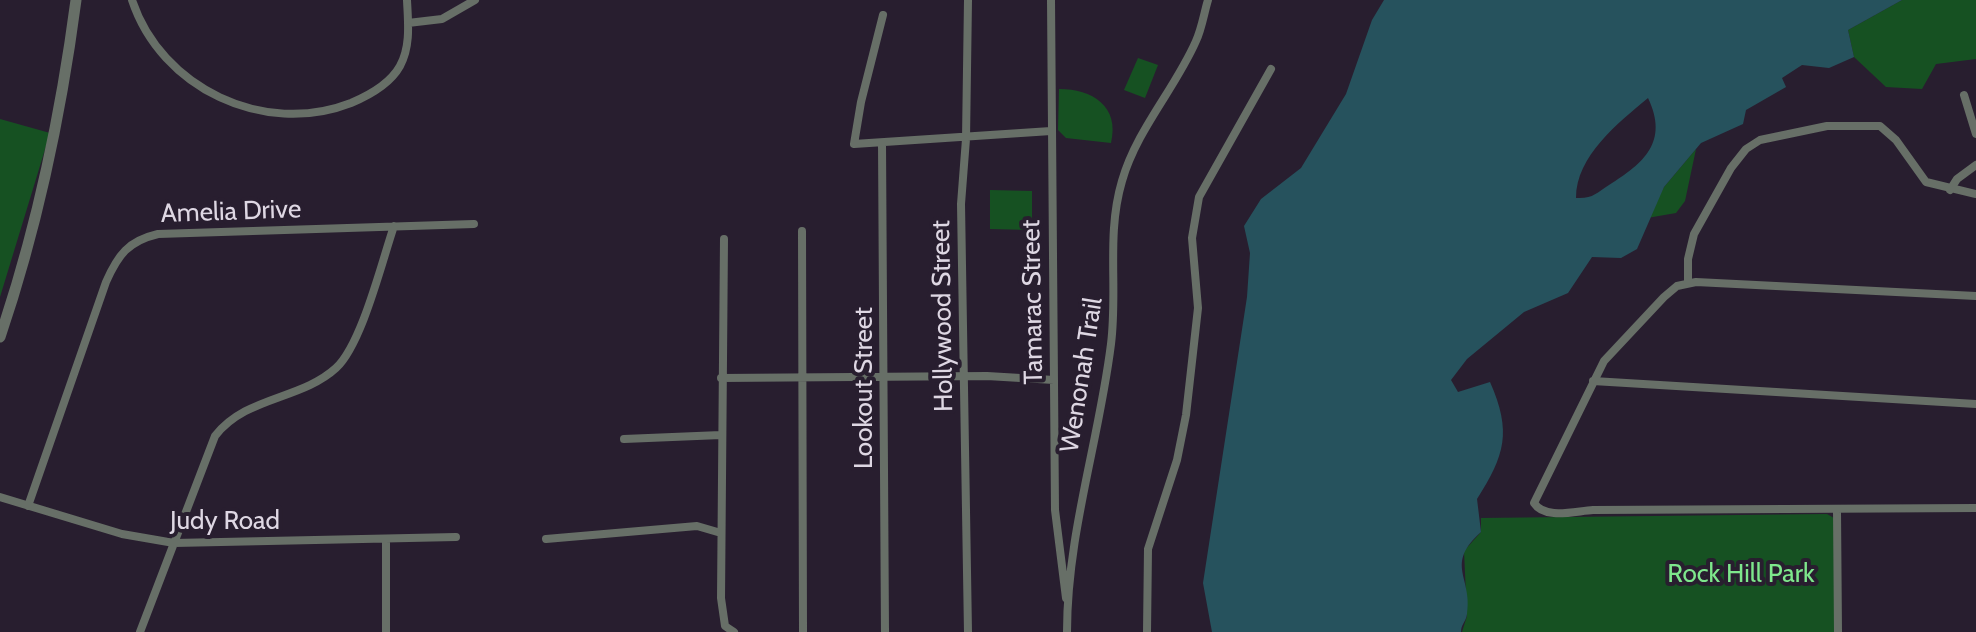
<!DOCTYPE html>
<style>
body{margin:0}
canvas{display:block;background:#281e2f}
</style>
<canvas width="1976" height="632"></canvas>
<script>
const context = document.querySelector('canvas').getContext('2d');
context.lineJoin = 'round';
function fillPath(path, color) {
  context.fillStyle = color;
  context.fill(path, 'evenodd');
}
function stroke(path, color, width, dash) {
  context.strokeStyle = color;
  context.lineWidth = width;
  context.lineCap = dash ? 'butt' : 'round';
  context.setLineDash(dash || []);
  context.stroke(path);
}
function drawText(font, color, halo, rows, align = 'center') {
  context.font = font + ' Cabin,sans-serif';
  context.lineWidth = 8;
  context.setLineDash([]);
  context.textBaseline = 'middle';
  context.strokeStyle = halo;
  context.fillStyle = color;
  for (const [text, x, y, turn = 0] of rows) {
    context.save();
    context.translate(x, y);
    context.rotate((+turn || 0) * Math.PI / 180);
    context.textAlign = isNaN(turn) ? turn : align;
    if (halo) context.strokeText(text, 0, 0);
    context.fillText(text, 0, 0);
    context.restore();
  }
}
fillPath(new Path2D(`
 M1902,0H1976V59L1936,64L1922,89L1886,87L1854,57L1848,30Z
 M1138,58L1158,65L1145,98L1124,90Z
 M1059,89C1092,89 1120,106 1111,143L1066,138L1058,130Z
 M0,119L50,133L0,297Z
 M1696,149L1685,201L1676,213L1647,218L1664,187Z
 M990,190L1032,191V230L990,229Z
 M1827,514L1834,518V632H1462L1467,616L1464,551L1481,532V518Z`), '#165122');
fillPath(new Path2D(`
 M1384,0H1902L1848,30L1854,57L1829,68L1802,65L1782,78L1786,87L1746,110L1743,124L1701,143L1664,187L1637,249L1621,258L1592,257L1568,293L1524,312L1467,359L1451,380L1458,392L1490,382C1512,432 1505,455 1477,499L1481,532C1444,565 1473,577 1467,614C1466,622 1461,624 1461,632H1212L1203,583L1247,297L1250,253L1244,226L1261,199L1301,168L1346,94L1372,20ZM1648,98C1669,142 1644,163 1609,185C1596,193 1593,199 1576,198C1576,156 1618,123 1648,98Z`), '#26525d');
stroke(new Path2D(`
 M132,0C161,88 264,137 351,103C370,95 390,84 400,66C411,46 408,22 407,0
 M968,0L966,139L961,204L968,632
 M1051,0L1055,510L1066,598
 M883,15L861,102L854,144L1051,131
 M408,23L442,19L475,0
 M1964,95L1976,134
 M882,143L885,632
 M1950,190L1957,179L1976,165
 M802,231L803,632
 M724,239L721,598L725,626L734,632
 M1688,282V259L1694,234L1731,168L1746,149L1760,140L1827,126H1880L1896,140L1926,182L1976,194
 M1976,296L1696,282L1677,286L1664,297L1604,361L1534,503C1545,520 1575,511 1593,510L1976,508
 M721,378L987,376L1054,380
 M1593,381L1976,404
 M624,439L721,435
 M0,497L122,534L174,543L456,537
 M28,506L106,282C118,255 128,241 158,234L474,224
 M1837,511L1838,632
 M546,539L697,526L721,533
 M140,632L215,436C246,396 301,400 336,368C362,344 382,261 394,226
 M386,632V540
 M1067,632C1067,534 1099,441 1111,344C1118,288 1106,235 1122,181C1137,129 1175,89 1196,41C1202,28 1204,13 1208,0
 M1147,632L1148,549L1177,460L1186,415L1198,308L1192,238L1199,197L1271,69`), '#676f67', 8);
stroke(new Path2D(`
 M0,337C37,228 61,114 76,0`), '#676f67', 11);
drawText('26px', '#ded7e3', '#281e2f', [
 ["Amelia Drive",231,212,-2],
 ["Tamarac Street",1033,302,-91],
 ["Hollywood Street",943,316,-91],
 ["Wenonah Trail",1082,375,-81],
 ["Lookout Street",864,388,-90],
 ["Judy Road",225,521]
]);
drawText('26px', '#7ee78c', '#281e2f', [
 ["Rock Hill Park",1741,574]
]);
</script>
